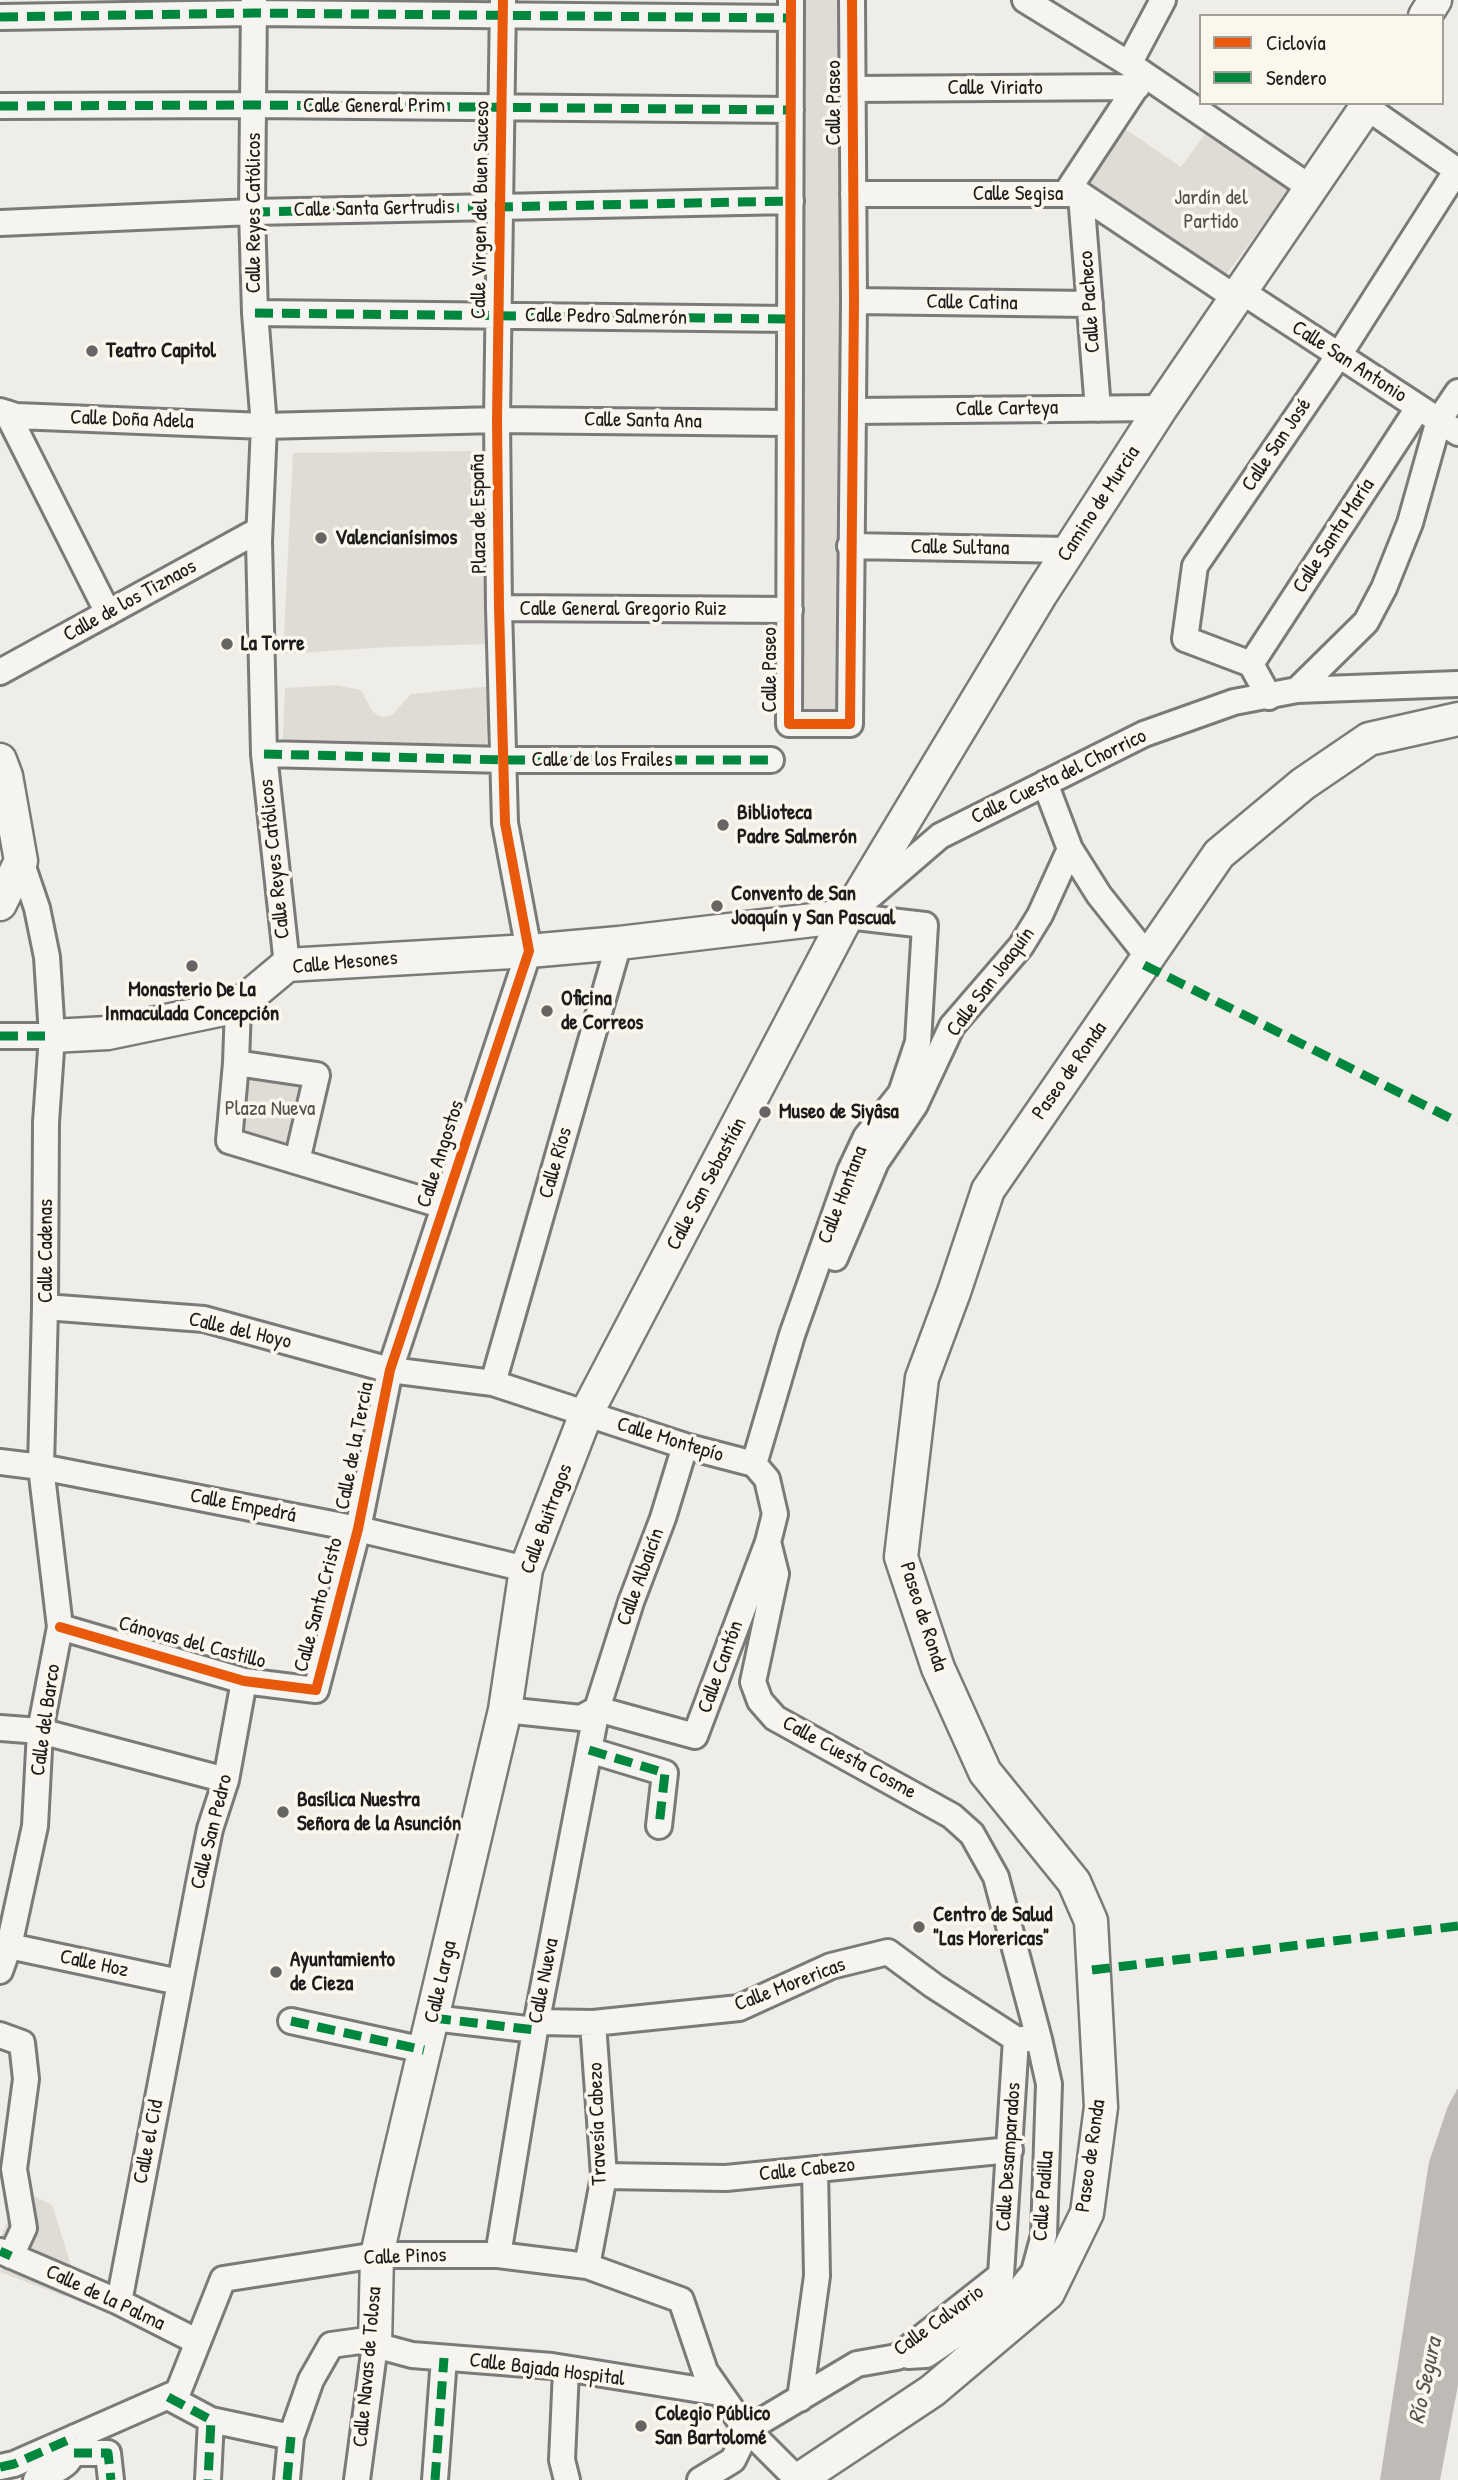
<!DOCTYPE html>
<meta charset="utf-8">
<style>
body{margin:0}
#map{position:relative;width:1458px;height:2480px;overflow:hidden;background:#eeede8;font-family:"Patrick Hand",sans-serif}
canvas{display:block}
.legend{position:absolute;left:1199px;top:14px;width:245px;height:91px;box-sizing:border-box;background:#fbf7ec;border:2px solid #a29f99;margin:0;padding:9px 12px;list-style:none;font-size:21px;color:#1c1c1c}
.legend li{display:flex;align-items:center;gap:14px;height:35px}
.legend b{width:35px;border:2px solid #a29f99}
</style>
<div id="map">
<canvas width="1458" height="2480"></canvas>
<ul class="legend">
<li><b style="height:9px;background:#e8590c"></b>Ciclovía</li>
<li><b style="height:9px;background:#00873e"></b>Sendero</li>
</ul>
</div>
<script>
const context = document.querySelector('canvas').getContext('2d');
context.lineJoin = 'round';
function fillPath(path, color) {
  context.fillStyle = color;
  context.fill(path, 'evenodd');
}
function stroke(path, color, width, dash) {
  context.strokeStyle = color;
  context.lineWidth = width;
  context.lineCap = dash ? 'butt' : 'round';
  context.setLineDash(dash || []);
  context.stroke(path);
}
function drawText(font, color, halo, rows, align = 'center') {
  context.font = font + ' "Patrick Hand",sans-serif';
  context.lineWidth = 7;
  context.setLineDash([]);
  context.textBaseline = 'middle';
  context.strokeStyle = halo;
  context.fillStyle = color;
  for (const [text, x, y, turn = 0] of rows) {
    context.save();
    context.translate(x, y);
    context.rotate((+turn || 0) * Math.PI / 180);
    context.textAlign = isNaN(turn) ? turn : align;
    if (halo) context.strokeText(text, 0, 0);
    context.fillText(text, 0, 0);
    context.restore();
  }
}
fillPath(new Path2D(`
 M791,0H852L850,724H789Z
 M1124,128L1181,167L1209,129L1294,184L1222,280L1078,184Z
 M478,451L491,644L389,647L283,654L293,453Z
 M336,685L361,690L373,712L382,717L392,715L411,694L493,686L485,753L282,755L285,688Z
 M236,1063L317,1075L297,1161L229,1141Z
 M22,2186L39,2199L52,2205L75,2278L66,2297L0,2272L4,2258L0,2239Z`), '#dfdcd5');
fillPath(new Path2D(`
 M1458,2088V2385L1440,2480H1380L1429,2162L1448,2106Z`), '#bebbb6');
const minor = new Path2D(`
 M254,0L252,212L255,313L264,426L259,541L264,754L287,965
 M791,0L789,724H850L854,301L852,0
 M1025,0L1129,64L1311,188
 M0,17L254,13L791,18
 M1129,64L1163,0
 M853,89L1137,87
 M0,106L254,105L791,110
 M1366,107L1458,171
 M1066,193L1142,78
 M853,194H1080L1236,298
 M1081,195L1098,409
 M0,223L252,212L791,201
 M1241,291L1458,433
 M854,301L1090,304
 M255,313L790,319
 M0,411L16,416L264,426L497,420L789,423
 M853,411L1161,408
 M7,413L108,613
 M850,546L1070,550
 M499,608L790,610
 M1251,664L1418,408
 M0,672L259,530
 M1297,690L1366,622L1384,588L1410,523L1439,420L1458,392
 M1269,697L1251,664L1185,639L1195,566L1339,355L1457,170
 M264,754L505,760H771
 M1045,783L1070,849L1099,895L1149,958
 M861,904L940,836L1144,734L1234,702L1297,690L1458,684
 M238,1006L236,1063L229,1141L444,1206
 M0,1036H52
 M236,1063L317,1075L297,1161
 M835,1258L876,1162L915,1105L952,1026L1021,946L1040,915L1070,849
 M45,1307L204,1319L390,1370L493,1383L685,1446L754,1464
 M493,1383L619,943
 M0,1462L41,1467L358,1529L526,1569
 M754,1464L767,1479L775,1514L768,1542L776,1574L753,1682L760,1701L775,1718L952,1816L972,1834L996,1877L1039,2039
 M754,1464L792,1335L850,1171L866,1137L901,1093L918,1042L925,925L847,916
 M60,1627L244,1681L316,1690L358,1529L390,1370L529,951L505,823L499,608L497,420L503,0
 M597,1709L695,1736L768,1542
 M505,1710L581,1718L597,1709
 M0,1728L40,1731L226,1780
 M589,1750L665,1773L659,1826
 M9,1946L179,1982
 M0,1971L9,1946L35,1826L40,1731L60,1627L41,1467L45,1307L46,1122L52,1036L47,957L37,908L21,861
 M433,2018L535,2030
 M291,2021L424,2050
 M537,2022L593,2023L739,2008L831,1966L888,1952L934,1986L1016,2039
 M0,2035L22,2043L26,2079L14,2169L24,2228L11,2256
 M604,2176L726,2178L1010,2150
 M0,2251L119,2302L198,2342
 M498,2255L535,2030L597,1709L631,1602L663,1518L685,1446
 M587,2266L604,2176L593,2023
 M119,2302L200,1878L210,1829L226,1780L244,1681
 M908,2356L926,2355L1015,2295L1034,2272L1044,2235L1049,2084L1039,2039H1022
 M566,2370L562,2460L567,2480
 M168,2397L211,2420L208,2480
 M800,2399L817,2276L815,2169
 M211,2420L291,2437L311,2380L331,2345L360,2341L412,2355L552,2366L720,2393
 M74,2453H108L111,2480
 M0,2467L14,2464L178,2392L223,2279L377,2255H498L587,2266L681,2300L705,2371L742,2424L798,2480
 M36,2480C57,2469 76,2466 75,2437
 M287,2480L291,2437
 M357,2480L375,2345
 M435,2480L444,2358
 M700,2480L733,2460L748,2429L857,2364L897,2357L1001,2275L1016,2039`);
const major = new Path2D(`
 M1425,16L1435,0
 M0,760L6,776L21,861L0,904
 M52,1036L108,1033L238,1006L287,965L529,951L619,943L847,916
 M375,2345L377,2255L393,2183L505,1710L526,1569L586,1414L847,916L1041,594L1161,408L1369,103
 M798,2480L932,2391L1048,2293L1087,2213L1101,2107L1091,1921L1074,1882L985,1772L938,1668L901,1557L922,1378L954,1292L988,1190L1219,854L1303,784L1369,739L1458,719`);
stroke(minor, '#7a7a78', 30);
stroke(major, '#7a7a78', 37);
stroke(minor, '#f5f4f0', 24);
stroke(major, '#f5f4f0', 32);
stroke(new Path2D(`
 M0,17L254,13L791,18
 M0,106L254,105L791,110
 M252,212L791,201
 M255,313L790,319
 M264,754L505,760H771
 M1144,965L1458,1122
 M0,1036H52
 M589,1750L665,1773L659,1826
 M1092,1970L1458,1926
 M433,2018L535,2030
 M291,2021L424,2050
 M0,2251L11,2256
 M168,2397L211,2420L208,2480
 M74,2453H108L111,2480
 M0,2467L14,2464L75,2437
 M287,2480L291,2437
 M435,2480L444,2358`), '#00873e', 9, [18, 9]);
stroke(new Path2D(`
 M791,0L789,724H850L854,301L852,0
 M60,1627L244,1681L316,1690L358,1529L390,1370L529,951L505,823L499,608L497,420L503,0`), '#e8590c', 10);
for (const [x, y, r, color] of [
 [92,351,7,"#666563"],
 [321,538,7,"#666563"],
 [227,644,7,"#666563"],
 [723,825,7,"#666563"],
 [717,906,7,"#666563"],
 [192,966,7,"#666563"],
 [547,1011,7,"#666563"],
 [765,1112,7,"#666563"],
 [283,1812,7,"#666563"],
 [919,1927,7,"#666563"],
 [276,1972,7,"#666563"],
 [641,2426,7,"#666563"]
]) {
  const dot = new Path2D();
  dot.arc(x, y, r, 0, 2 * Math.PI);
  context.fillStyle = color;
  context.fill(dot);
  stroke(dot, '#fbf7ec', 2.5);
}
drawText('21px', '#1c1c1c', '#fbf7ec', [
 ["Calle Viriato",995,88],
 ["Calle Paseo",834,103,-90],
 ["Calle General Prim",374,106],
 ["Calle Segisa",1018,194],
 ["Calle Santa Gertrudis",374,209,-1],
 ["Calle Virgen del Buen Suceso",481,210,-89],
 ["Calle Reyes Católicos",254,213,-90],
 ["Calle Pacheco",1090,302,-94],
 ["Calle Catina",972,303,1],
 ["Calle Pedro Salmerón",606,317,1],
 ["Calle San Antonio",1349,362,33],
 ["Calle Carteya",1007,409,-1],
 ["Calle Doña Adela",132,420,2],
 ["Calle Santa Ana",643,421,1],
 ["Calle San José",1277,445,-56],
 ["Camino de Murcia",1099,504,-57],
 ["Plaza de España",479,514,-91],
 ["Calle Santa María",1334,536,-57],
 ["Calle Sultana",960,548,1],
 ["Calle de los Tiznaos",130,601,-29],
 ["Calle General Gregorio Ruiz",623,609],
 ["Calle Paseo",770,670,-90],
 ["Calle de los Frailes",602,760],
 ["Calle Cuesta del Chorrico",1059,777,-26],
 ["Calle Reyes Católicos",275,859,-96],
 ["Calle Mesones",345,963,-5],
 ["Calle San Joaquín",991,982,-53],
 ["Paseo de Ronda",1070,1071,-55],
 ["Calle Angostos",441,1154,-72],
 ["Calle Ríos",556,1163,-74],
 ["Calle San Sebastián",707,1184,-62],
 ["Calle Hontana",843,1195,-69],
 ["Calle Cadenas",46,1251,-90],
 ["Calle del Hoyo",240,1331,13],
 ["Calle Montepío",670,1440,17],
 ["Calle de la Tercia",355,1446,-79],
 ["Calle Empedrá",243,1506,11],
 ["Calle Buitragos",547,1519,-70],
 ["Calle Albaicín",641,1577,-70],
 ["Calle Santo Cristo",319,1605,-75],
 ["Paseo de Ronda",923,1617,72],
 ["Cánovas del Castillo",192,1643,15],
 ["Calle Cantón",721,1667,-70],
 ["Calle del Barco",46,1720,-82],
 ["Calle Cuesta Cosme",849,1758,29],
 ["Calle San Pedro",212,1832,-76],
 ["Calle Hoz",94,1964,12],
 ["Calle Nueva",544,1981,-79],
 ["Calle Larga",441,1982,-77],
 ["Calle Morericas",790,1985,-21],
 ["Travesía Cabezo",598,2124,-92],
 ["Calle el Cid",149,2142,-79],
 ["Paseo de Ronda",1091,2156,-82],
 ["Calle Desamparados",1009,2157,-86],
 ["Calle Cabezo",807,2170,-6],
 ["Calle Padilla",1044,2196,-86],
 ["Calle Pinos",405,2257,-2],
 ["Calle de la Palma",105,2298,25],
 ["Calle Calvario",939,2321,-36],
 ["Calle Navas de Tolosa",368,2367,-85],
 ["Calle Bajada Hospital",547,2370,7]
]);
drawText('21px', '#53524f', '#fbf7ec', [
 ["Jardín del",1211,198],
 ["Partido",1211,222],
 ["Plaza Nueva",270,1109]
]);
drawText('bold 21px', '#1c1c1c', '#fbf7ec', [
 ["Teatro Capitol",106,351],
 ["Valencianísimos",335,538],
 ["La Torre",241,644],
 ["Biblioteca",737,813],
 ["Padre Salmerón",737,837],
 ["Convento de San",731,894],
 ["Joaquín y San Pascual",731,918],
 ["Monasterio De La",192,990,"center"],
 ["Inmaculada Concepción",192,1014,"center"],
 ["Oficina",561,999],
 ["de Correos",561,1023],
 ["Museo de Siyâsa",779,1112],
 ["Basílica Nuestra",297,1800],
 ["Señora de la Asunción",297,1824],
 ["Centro de Salud",933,1915],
 ["\"Las Morericas\"",933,1939],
 ["Ayuntamiento",290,1960],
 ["de Cieza",290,1984],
 ["Colegio Público",655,2414],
 ["San Bartolomé",655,2438]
], 'left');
drawText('italic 23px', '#545351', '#fbf7ec', [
 ["Río Segura",1426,2381,-78]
]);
</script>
